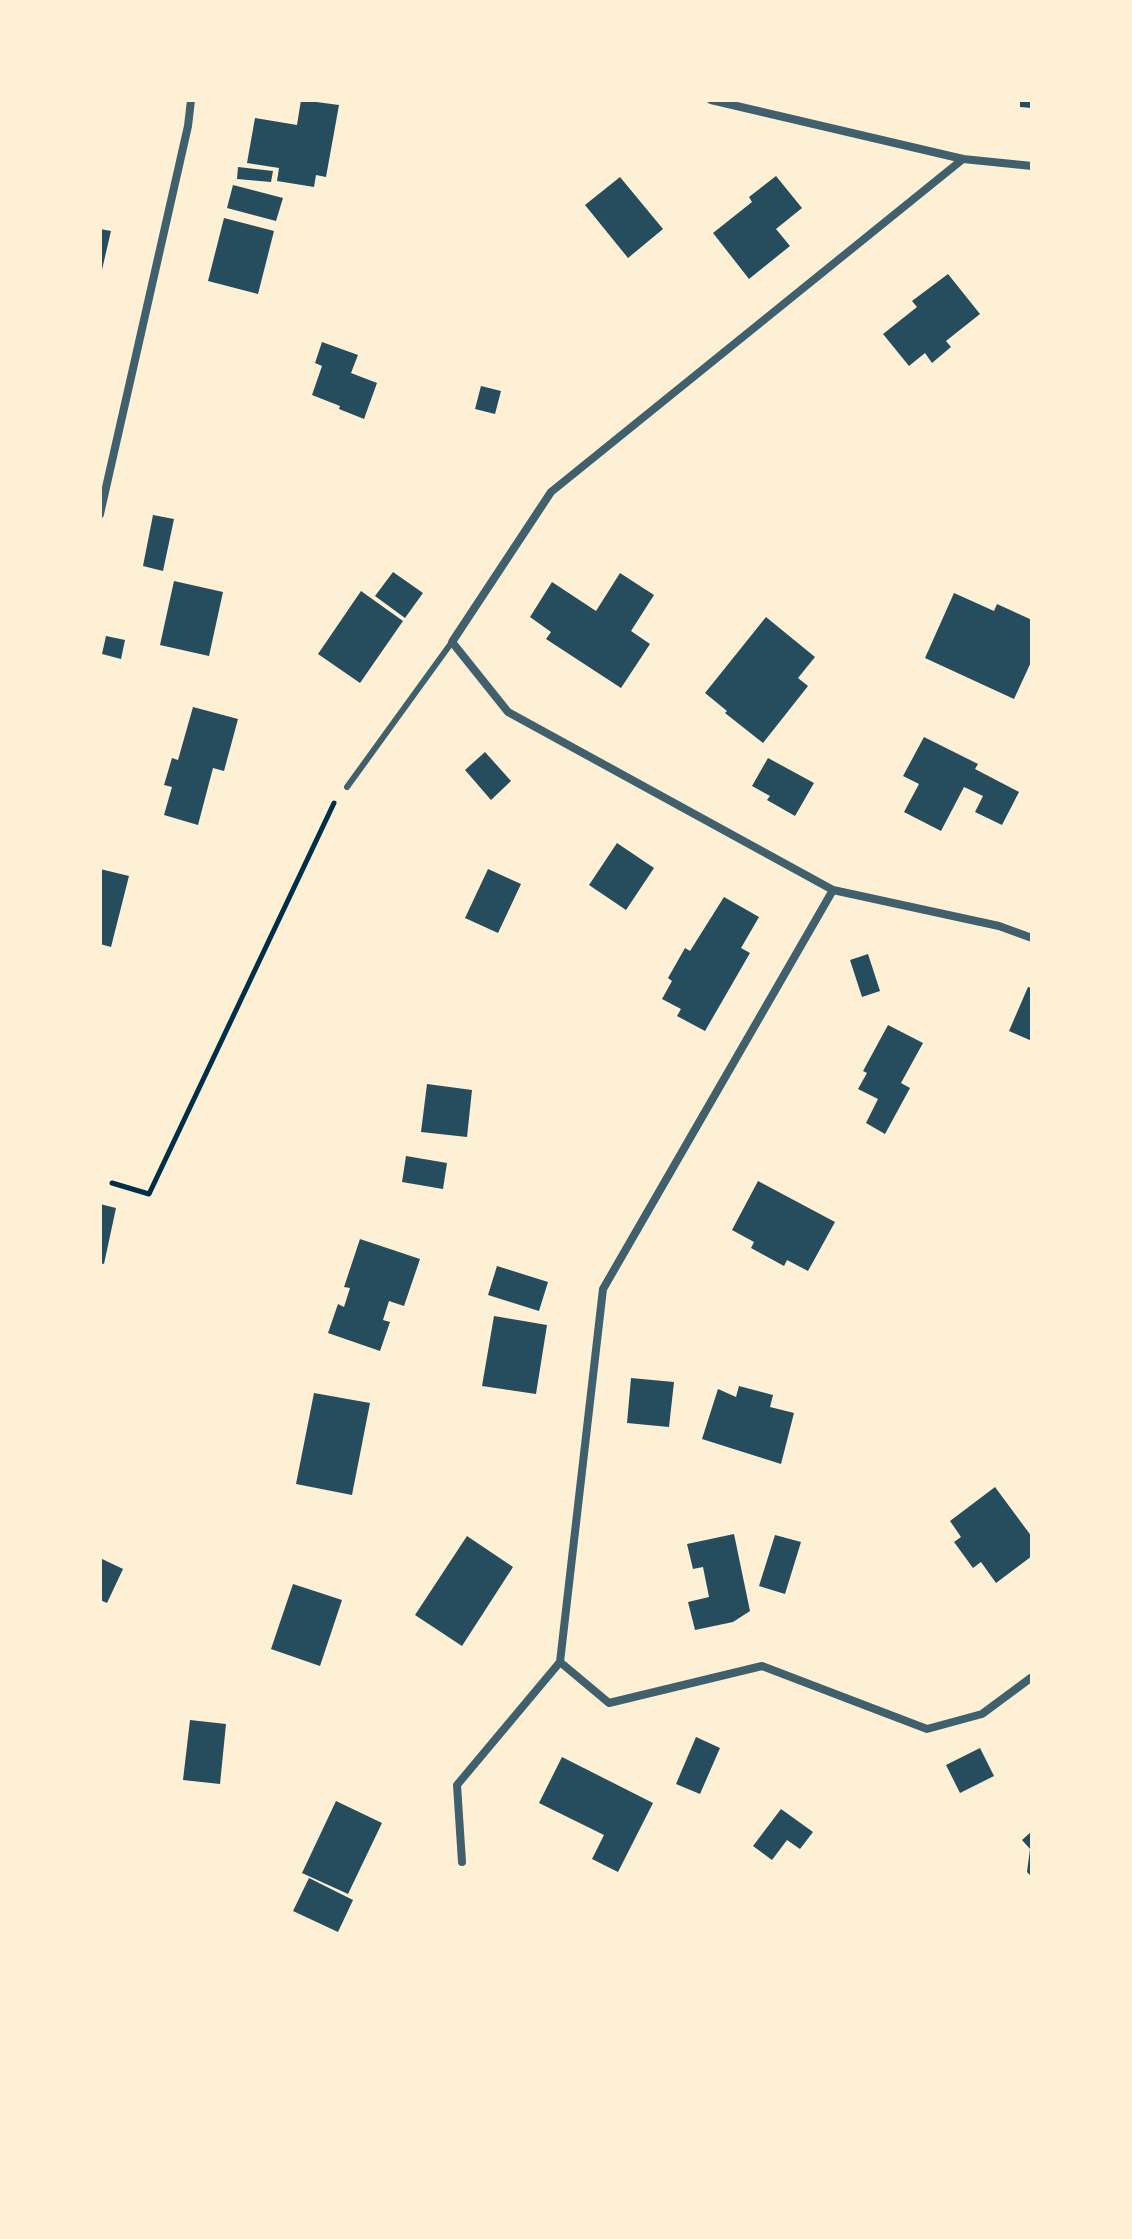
<!DOCTYPE html>
<style>
body{margin:0}
#map{position:relative;width:1132px;height:2239px;overflow:hidden;background:#fdf0d5;font-family:"Nunito Sans",sans-serif}
canvas{display:block}
.frame{position:absolute;inset:0;border:102px solid #fdf0d5;pointer-events:none}
</style>
<div id="map">
<canvas width="1132" height="2239"></canvas>
<div class="frame"></div>
</div>
<script>
const context = document.querySelector('canvas').getContext('2d');
context.lineJoin = 'round';
function fillPath(path, color) {
  context.fillStyle = color;
  context.fill(path, 'evenodd');
}
function stroke(path, color, width, dash) {
  context.strokeStyle = color;
  context.lineWidth = width;
  context.lineCap = dash ? 'butt' : 'round';
  context.setLineDash(dash || []);
  context.stroke(path);
}
fillPath(new Path2D(`
 M301,100L339,105L326,177L316,175L314,187L277,181L279,168L247,163L255,118L297,125Z
 M1020,100H1032V108L1020,107Z
 M238,167L273,171L271,182L237,179Z
 M776,176L802,208L776,229L790,246L749,279L713,233L752,202L749,197Z
 M620,177L663,229L628,258L585,205Z
 M233,185L283,198L276,221L227,208Z
 M224,218L274,231L258,294L208,281Z
 M100,229L111,231L101,274H100Z
 M948,274L980,314L946,341L951,347L932,363L925,353L909,366L883,334L917,307L912,301Z
 M322,342L358,355L351,373L377,383L364,419L339,409L340,406L312,395L322,366L315,363Z
 M481,386L501,391L495,414L475,409Z
 M153,515L174,519L163,571L143,566Z
 M393,572L423,593L405,618L375,596Z
 M620,573L654,595L631,631L650,644L621,688L546,639L551,632L530,617L552,582L596,611Z
 M174,581L223,592L209,656L160,645Z
 M361,591L403,621L360,683L318,654Z
 M954,593L994,611L997,604L1032,620V660L1014,699L925,658Z
 M766,617L815,657L798,678L808,686L763,743L725,713L727,711L705,693Z
 M106,636L125,640L121,659L102,654Z
 M193,707L238,719L224,771L213,768L198,825L164,815L172,787L164,785L172,758L178,760Z
 M924,737L978,764L975,769L1019,792L1002,825L975,812L983,796L964,787L941,831L904,812L919,784L903,776Z
 M485,752L511,781L491,800L465,770Z
 M768,758L814,783L795,816L767,800L770,796L752,786Z
 M617,843L654,868L626,910L589,885Z
 M100,869L129,876L111,947L100,944Z
 M488,869L521,884L498,933L465,918Z
 M724,897L759,917L741,948L750,953L705,1031L677,1016L681,1009L662,999L672,981L668,978L685,948L690,951Z
 M868,954L880,991L862,997L850,960Z
 M1028,987L1032,988V1041L1009,1031Z
 M888,1025L923,1043L901,1083L910,1088L885,1134L866,1123L878,1099L858,1089L867,1073L863,1071Z
 M427,1084L472,1090L467,1137L421,1132Z
 M406,1156L447,1163L443,1189L402,1182Z
 M758,1181L835,1222L808,1271L787,1260L784,1266L751,1248L754,1242L732,1230Z
 M100,1204L116,1208L104,1264L100,1263Z
 M360,1239L420,1259L404,1306L389,1301L383,1320L390,1322L380,1351L328,1333L338,1304L344,1307L350,1288L344,1287Z
 M497,1266L548,1282L539,1311L488,1295Z
 M494,1316L547,1325L536,1394L482,1386Z
 M631,1378L674,1382L669,1427L627,1423Z
 M739,1386L773,1395L770,1407L794,1413L781,1464L702,1439L718,1389L736,1397Z
 M314,1393L370,1403L352,1495L296,1484Z
 M995,1487L1032,1537V1556L996,1583L981,1562L973,1568L954,1542L961,1537L950,1521Z
 M734,1534L750,1611L733,1622L695,1630L688,1602L709,1597L703,1567L693,1569L687,1544Z
 M775,1535L801,1542L785,1594L759,1586Z
 M467,1536L513,1567L462,1646L415,1615Z
 M100,1558L123,1569L107,1603L100,1600Z
 M293,1584L342,1600L320,1666L271,1649Z
 M190,1720L226,1724L220,1784L183,1780Z
 M696,1737L720,1748L700,1794L676,1784Z
 M980,1748L994,1776L960,1793L946,1765Z
 M562,1757L653,1803L618,1872L592,1859L604,1835L539,1803Z
 M336,1801L382,1823L348,1894L302,1873Z
 M781,1809L813,1832L800,1849L787,1840L772,1860L753,1846Z
 M1032,1831V1877L1027,1872L1030,1849L1022,1840Z
 M309,1878L353,1900L338,1932L293,1911Z`), '#264d5e');
stroke(new Path2D(`
 M112,1183L149,1194L334,803`), '#003049', 5);
stroke(new Path2D(`
 M347,787L452,642`), '#3f606c', 6);
stroke(new Path2D(`
 M711,100L963,159L1032,166
 M963,159L551,492L452,642L508,712L833,890L999,926L1032,938
 M100,514L188,126L191,100
 M560,1662L609,1703L762,1666L927,1729L982,1714L1032,1677
 M462,1862L457,1785L560,1662L603,1289L833,890`), '#3f606c', 8);
</script>
